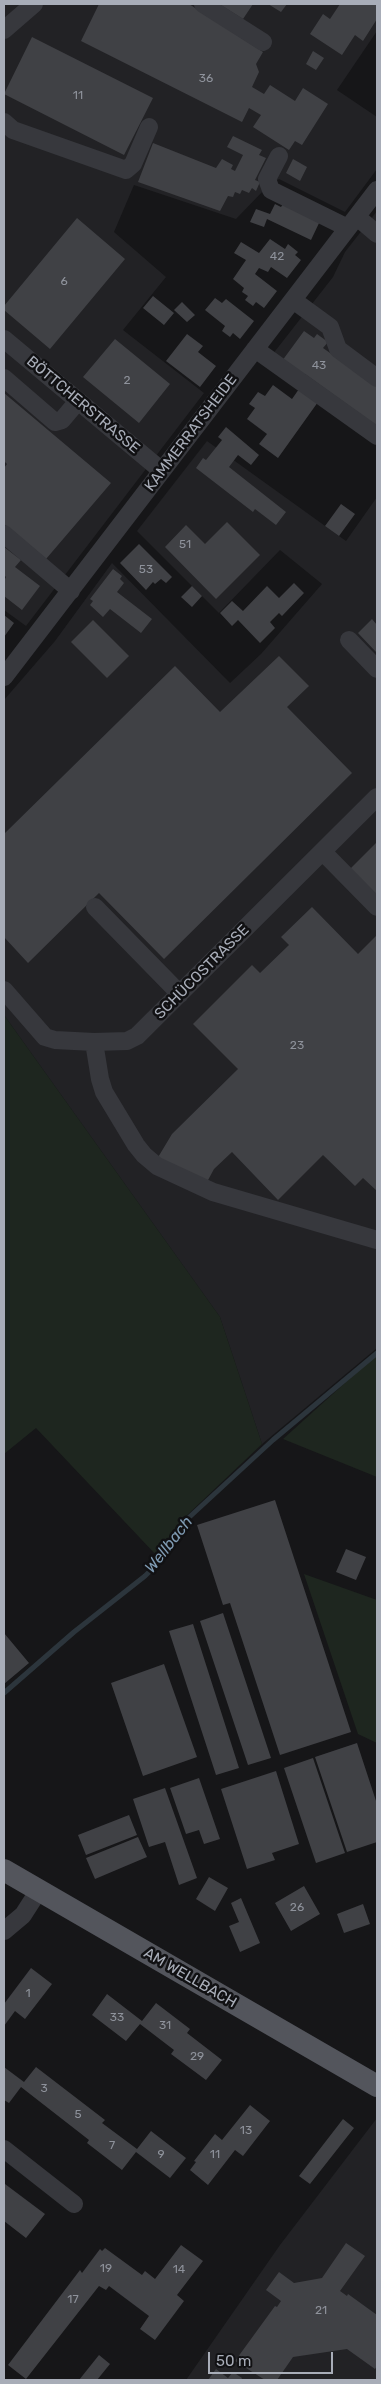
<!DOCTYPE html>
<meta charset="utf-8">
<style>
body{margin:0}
#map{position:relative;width:381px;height:2384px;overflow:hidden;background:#161618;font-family:Rubik,sans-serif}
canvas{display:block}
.frame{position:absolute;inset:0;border:5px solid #a8adb8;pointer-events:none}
.scale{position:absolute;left:208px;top:2352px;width:125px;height:22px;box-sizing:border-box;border:2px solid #a8adb8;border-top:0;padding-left:6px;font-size:15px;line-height:18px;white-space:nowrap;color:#a8adb8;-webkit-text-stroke:4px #111113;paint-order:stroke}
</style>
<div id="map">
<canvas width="381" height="2384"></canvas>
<div class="frame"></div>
<div class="scale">50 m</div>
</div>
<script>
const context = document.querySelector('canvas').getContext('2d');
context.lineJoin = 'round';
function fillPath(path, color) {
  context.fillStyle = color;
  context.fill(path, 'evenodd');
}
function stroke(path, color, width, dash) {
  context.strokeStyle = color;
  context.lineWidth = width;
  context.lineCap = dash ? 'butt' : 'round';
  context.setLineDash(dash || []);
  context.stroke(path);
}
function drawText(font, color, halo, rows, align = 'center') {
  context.font = font + ' Rubik,sans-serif';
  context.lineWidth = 5;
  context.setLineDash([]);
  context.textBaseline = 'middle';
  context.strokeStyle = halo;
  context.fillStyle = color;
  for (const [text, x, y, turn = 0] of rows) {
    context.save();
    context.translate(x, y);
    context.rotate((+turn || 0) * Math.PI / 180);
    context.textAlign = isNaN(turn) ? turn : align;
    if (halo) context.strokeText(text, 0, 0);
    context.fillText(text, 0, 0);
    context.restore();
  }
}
fillPath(new Path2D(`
 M4,4H377V31L337,90L377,117V169L345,212L279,179L264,190L236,219L134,185L114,232L166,277L123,330L204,393L26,626L4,610Z
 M377,211V444L265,364L333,277L345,252Z
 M207,441L346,541L377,497V1348L262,1444L220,1317L4,1015V700L55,641L112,563L230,683L261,654L322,584L280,550L219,613L137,531Z
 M377,2118V2380H186L280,2245Z`), '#222225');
fillPath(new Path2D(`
 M4,1015L220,1317L262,1444L182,1520L158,1557L36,1428L4,1454Z
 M377,1354V1477L283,1439Z
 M304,1574L377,1600V1743L358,1734Z`), '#1e261f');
stroke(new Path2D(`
 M4,1693L74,1632L145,1576L160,1561L184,1522L273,1440L377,1353`), '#2c353c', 5);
fillPath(new Path2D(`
 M99,4H189L263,52L256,64L259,72L252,87L264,94L270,85L295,101L303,88L328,104L302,145L295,141L289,150L253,127L261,115L249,108L242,122L81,41Z
 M219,4H253L243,19Z
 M268,4H287L281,12Z
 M340,4H377V19L363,41L355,35L342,55L310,34L323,14L330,19Z
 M32,37L153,98L124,155L4,94Z
 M313,51L324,58L316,70L306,64Z
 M233,136L262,150L259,155L266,158L255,180L260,182L256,191L252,188L249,193L242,190L240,194L235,192L233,197L228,196L220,211L138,182L153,143L216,168L222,159L233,165L231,169L235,171L243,155L227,147Z
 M293,159L307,167L300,181L286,173Z
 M275,204L281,207L283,204L320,221L311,240L267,219L264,227L250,222L256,209L270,214Z
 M77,218L125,259L50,349L4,310V306Z
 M270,239L285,249L288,244L298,252L295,255L301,260L287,278L271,267L268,272L259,268L255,274L277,291L264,308L256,302L253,306L245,300L248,296L242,292L244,288L233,279L246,260L234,253L241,242L259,253Z
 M153,296L174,313L164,325L143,308Z
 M215,298L222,303L226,299L254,321L240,339L233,333L230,337L222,331L225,326L205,310Z
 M182,302L195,315L187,322L174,310Z
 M304,331L314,338L317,334L328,342L323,348L377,386V426L305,374L303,376L282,361Z
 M187,334L203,346L198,352L216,366L200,387L166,361Z
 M115,339L170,384L139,423L83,377Z
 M273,385L292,399L299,389L318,402L278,458L259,444L267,434L247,419L255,408L249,404L258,392L265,396Z
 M4,393L111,483L46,559L4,524V468L7,464L4,461Z
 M226,427L259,455L251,465L238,455L229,467L286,512L276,525L255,509L253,512L196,468L203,458L206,460L222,440L218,437Z
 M341,504L355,514L339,536L325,526Z
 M227,522L260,555L216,599L165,547L186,525L205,544Z
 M139,544L172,577L166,583L161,579L155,584L153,582L146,590L120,563Z
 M4,547L21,560L15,567L40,586L22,610L4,596V581L6,577L4,575Z
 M113,569L122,576L120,579L124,583L117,592L152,619L141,633L110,609L103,617L90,605L93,601L90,599Z
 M294,583L304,593L282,616L279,613L270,622L275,628L260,643L238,620L232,626L220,613L232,601L243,611L267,586L279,598Z
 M192,586L202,596L192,607L181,597Z
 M4,615L14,623L4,637Z
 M372,619L377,625V653L358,633Z
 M93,620L129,656L107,678L71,642Z
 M279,656L309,686L287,707L352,773L164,959L99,893L28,963L4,937V834L175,666L220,712Z
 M377,842V896L350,869Z
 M312,907L358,954L377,935V1191L363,1178L355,1186L323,1155L278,1200L232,1152L214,1169L207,1182L157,1159L172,1134L238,1069L193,1024L252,965L260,973L289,945L281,937Z
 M275,1500L351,1732L280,1755L230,1603L223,1605L197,1525Z
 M346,1549L366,1557L356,1580L336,1572Z
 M223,1613L271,1758L248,1765L200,1621Z
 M193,1624L239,1768L216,1775L169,1631Z
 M4,1633L29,1663L4,1684Z
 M164,1664L197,1757L143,1776L111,1683Z
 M357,1743L377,1804V1842L347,1852L315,1757Z
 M313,1758L345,1853L316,1863L284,1768Z
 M276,1771L299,1844L272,1853L275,1860L247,1869L221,1789Z
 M199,1778L220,1839L204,1844L199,1830L186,1834L170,1788Z
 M165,1788L197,1878L179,1885L165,1842L149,1847L133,1799Z
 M129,1815L137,1835L86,1855L78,1835Z
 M138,1837L147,1857L95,1879L86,1858Z
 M209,1877L228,1888L215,1911L196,1899Z
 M304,1886L320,1914L291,1931L275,1903Z
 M241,1898L260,1943L240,1952L229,1926L239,1922L231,1903Z
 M363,1904L370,1924L344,1933L337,1914Z
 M31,1968L52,1984L25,2019L15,2011L4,2026V2004Z
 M107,1994L142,2021L156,2003L190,2029L187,2033L222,2060L206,2080L171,2054L174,2050L140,2024L126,2041L92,2015Z
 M4,2067L24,2082L36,2067L105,2120L102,2123L137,2149L151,2131L186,2158L170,2178L136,2152L122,2170L87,2143L89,2140L21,2087L9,2103L4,2100Z
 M250,2105L270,2121L243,2156L235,2150L208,2185L190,2170L196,2162L194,2161L215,2134L222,2140Z
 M343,2119L354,2128L310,2184L299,2176Z
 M5,2184L45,2214L26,2238L4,2221Z
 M346,2243L365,2256L340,2291L347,2296L348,2294L377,2315V2366L375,2369L347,2349L293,2357L277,2380H265L235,2361L275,2306L277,2307L281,2301L266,2290L279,2272L294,2283L322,2278Z
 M181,2245L203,2261L177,2295L184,2301L155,2340L140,2329L149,2316L109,2286L106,2290L99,2286L26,2379L8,2365L80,2270L82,2273L100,2249L102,2251L105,2248L142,2275L145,2271L155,2279Z
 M99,2355L110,2364L97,2380H79Z
 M216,2369L228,2378L233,2372L242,2378L241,2380H208Z`), '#404145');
stroke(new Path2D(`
 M203,4L263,42
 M4,30L34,4
 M4,122L13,130L126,170L133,164L149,127
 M279,156L267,179L271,190L348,228
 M357,217L377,234
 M293,300L330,327L338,349L377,378
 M4,339L162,471
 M255,349L377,436
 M4,378L55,422L62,420L78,401
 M4,534L71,591
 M349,640L377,669
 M4,677L377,190
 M323,852L377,907
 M95,907L180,994
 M4,990L45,1037L55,1040L94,1042L127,1041L137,1036L377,797
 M94,1042L100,1079L104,1092L136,1145L144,1155L157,1166L213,1192L377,1240
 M4,1931L23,1915L39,1890
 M4,2149L74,2204`), '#37383d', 18);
stroke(new Path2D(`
 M4,1870L377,2086`), '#53555c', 22);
drawText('12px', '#8e929b', null, [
 ["36",206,79],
 ["11",78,96],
 ["42",277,257],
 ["6",64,282],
 ["43",319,366],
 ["2",127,381],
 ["51",185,545],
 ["53",146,570],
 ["23",297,1046],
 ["26",297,1908],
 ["1",28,1994],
 ["33",117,2018],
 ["31",165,2026],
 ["29",197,2057],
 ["3",44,2089],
 ["5",78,2115],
 ["13",246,2131],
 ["7",112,2146],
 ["9",161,2155],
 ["11",215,2155],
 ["19",106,2269],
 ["14",179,2270],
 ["17",73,2300],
 ["21",321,2311]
]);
drawText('15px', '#a8adb8', '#111113', [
 ["BÖTTCHERSTRASSE",83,405,40],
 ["KAMMERRATSHEIDE",191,433,-53],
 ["SCHÜCOSTRASSE",202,972,-45],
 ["AM WELLBACH",190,1978,30]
]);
drawText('italic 16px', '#7f9bb3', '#111113', [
 ["Wellbach",169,1545,-52]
]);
</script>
